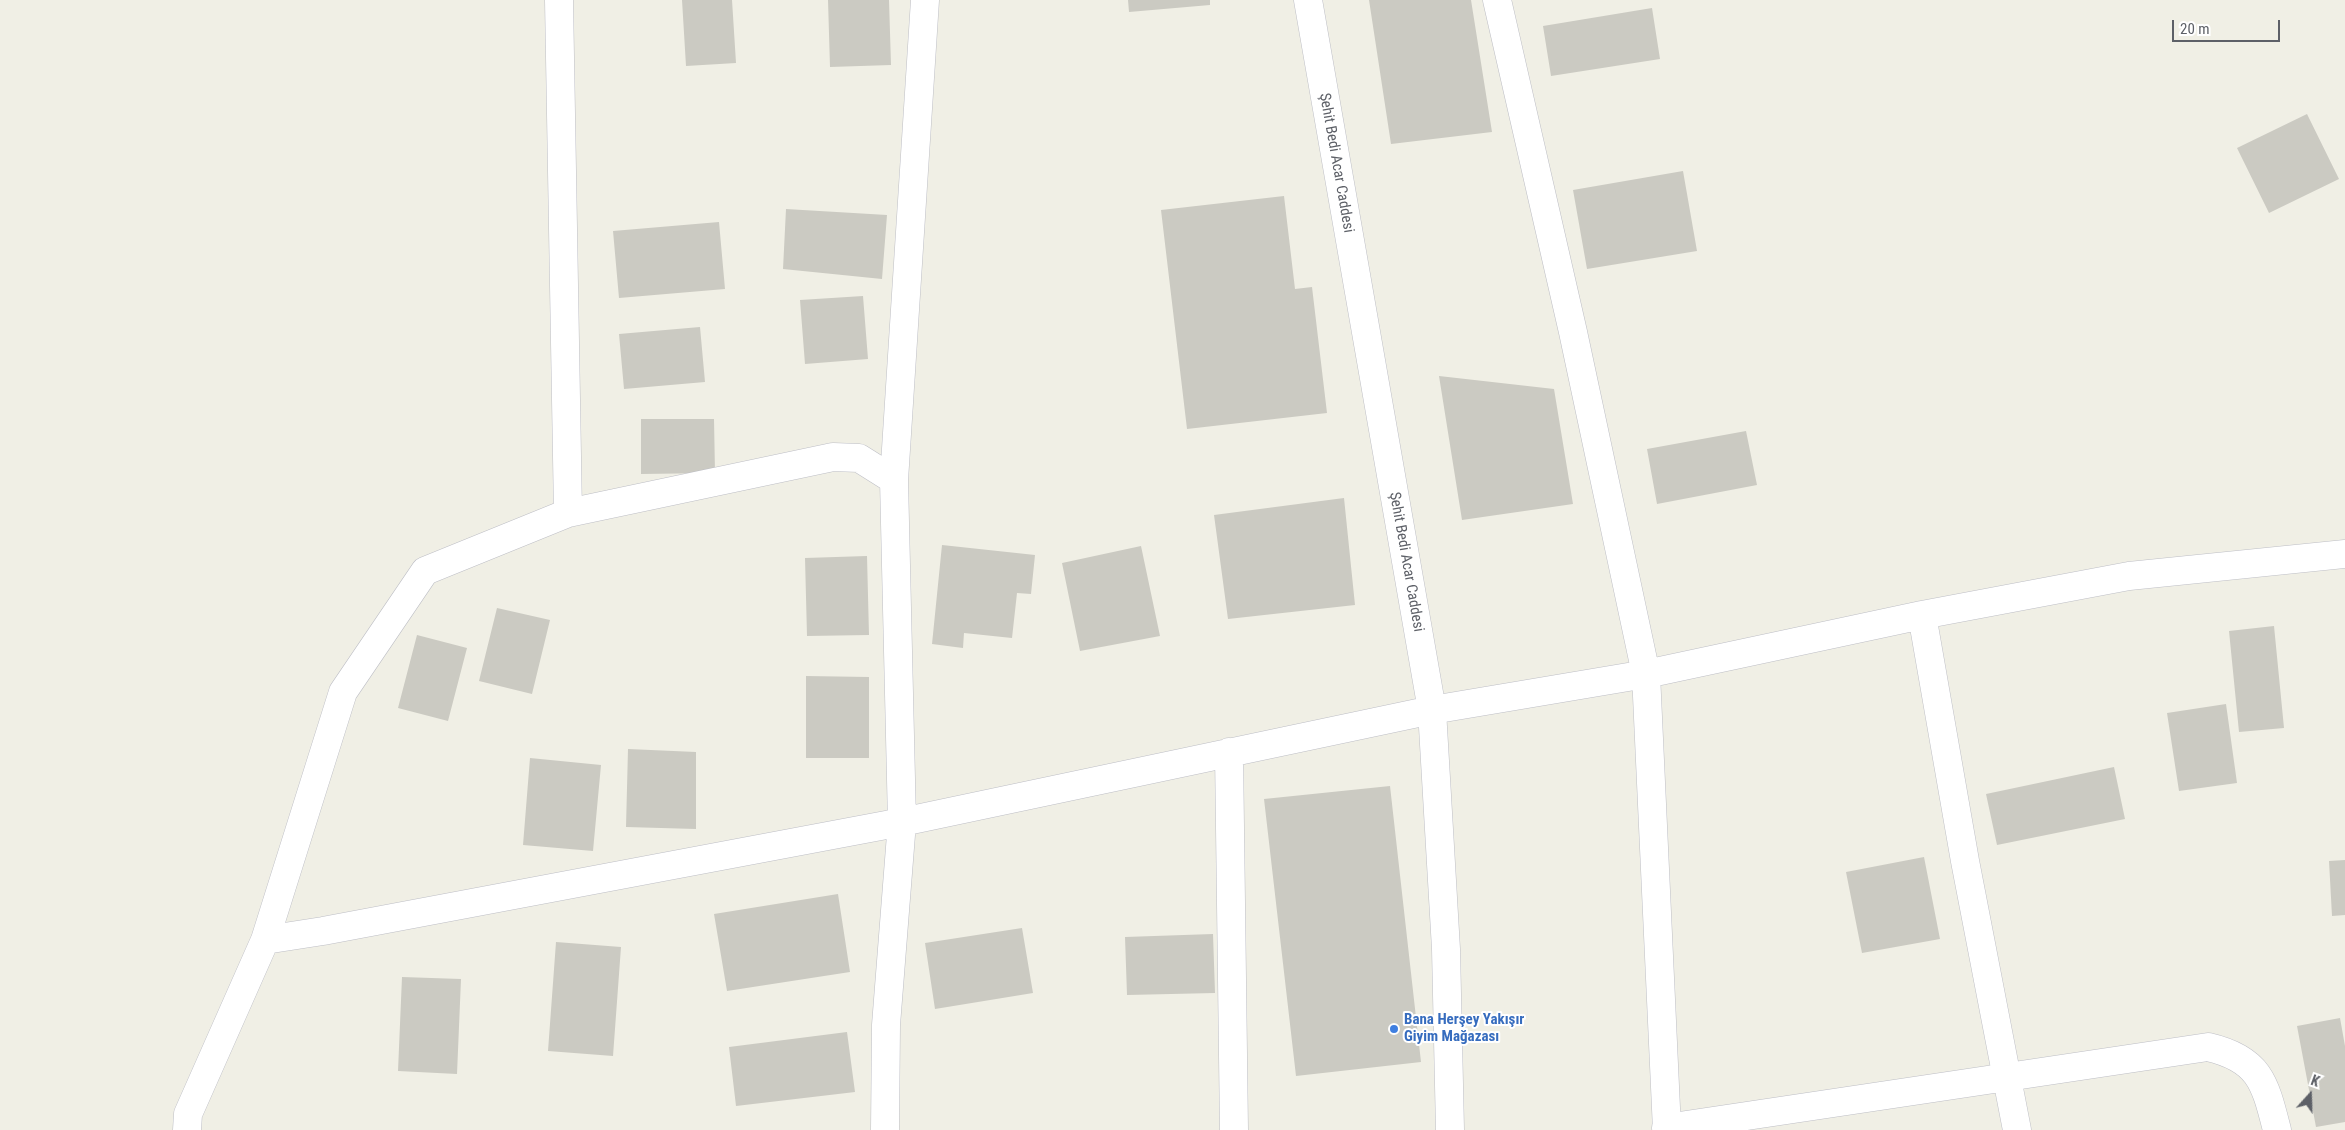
<!DOCTYPE html>
<meta charset="utf-8">
<style>
body{margin:0}
#map{position:relative;width:2345px;height:1130px;overflow:hidden;background:#f0efe5;font-family:"Roboto Condensed",sans-serif}
canvas{display:block}
.north{position:absolute;left:2285px;top:1070px;width:50px;height:50px;-webkit-text-stroke:4px #fff;paint-order:stroke;rotate:20deg;font-size:14px;font-weight:700;line-height:20px;text-align:center;color:#5d6067}
.north::after{content:'';display:block;margin:auto;width:18px;height:22px;background:#5d6067;clip-path:polygon(50% 0,100% 100%,50% 72%,0 100%)}
.scale{position:absolute;left:2172px;top:20px;width:108px;height:22px;box-sizing:border-box;border:2px solid #5d6067;border-top:0;padding-left:6px;font-size:15px;line-height:18px;white-space:nowrap;color:#5d6067;-webkit-text-stroke:4px #fff;paint-order:stroke}
</style>
<div id="map">
<canvas width="2345" height="1130"></canvas>
<div class="north">K</div>
<div class="scale">20 m</div>
</div>
<script>
const context = document.querySelector('canvas').getContext('2d');
context.lineJoin = 'round';
function fillPath(path, color) {
  context.fillStyle = color;
  context.fill(path, 'evenodd');
}
function stroke(path, color, width, dash) {
  context.strokeStyle = color;
  context.lineWidth = width;
  context.lineCap = dash ? 'butt' : 'round';
  context.setLineDash(dash || []);
  context.stroke(path);
}
function drawText(font, color, halo, rows, align = 'center') {
  context.font = font + ' "Roboto Condensed",sans-serif';
  context.lineWidth = 4;
  context.setLineDash([]);
  context.textBaseline = 'middle';
  context.strokeStyle = halo;
  context.fillStyle = color;
  for (const [text, x, y, turn = 0] of rows) {
    context.save();
    context.translate(x, y);
    context.rotate((+turn || 0) * Math.PI / 180);
    context.textAlign = isNaN(turn) ? turn : align;
    if (halo) context.strokeText(text, 0, 0);
    context.fillText(text, 0, 0);
    context.restore();
  }
}
fillPath(new Path2D(`
 M682,0H732L736,63L686,66Z
 M828,0H889L891,65L830,67Z
 M1128,0H1210V5L1129,12Z
 M1369,0H1471L1492,132L1391,144Z
 M1652,8L1660,59L1551,76L1543,26Z
 M2307,114L2339,179L2269,213L2237,148Z
 M1683,171L1697,251L1587,269L1573,190Z
 M1284,196L1295,289L1312,287L1327,413L1187,429L1161,210Z
 M786,209L887,215L882,279L783,269Z
 M719,222L725,289L619,298L613,231Z
 M863,296L868,359L805,364L800,300Z
 M700,327L705,382L624,389L619,334Z
 M1439,376L1554,389L1573,504L1462,520Z
 M641,419H714L715,473L641,474Z
 M1746,431L1757,485L1657,504L1647,449Z
 M1344,498L1355,605L1228,619L1214,515Z
 M942,545L1035,555L1031,594L1017,593L1012,638L964,633L963,648L932,644Z
 M1141,546L1160,636L1080,651L1062,563Z
 M867,556L869,635L807,636L805,558Z
 M497,608L550,620L532,694L479,681Z
 M2274,626L2284,728L2239,732L2229,631Z
 M417,635L467,648L448,721L398,708Z
 M806,676L869,677V758H806Z
 M2226,704L2237,783L2179,791L2167,713Z
 M628,749L696,752V829L626,827Z
 M530,758L601,765L593,851L523,845Z
 M2114,767L2125,819L1997,845L1986,794Z
 M1390,786L1421,1062L1296,1076L1264,799Z
 M1924,857L1940,939L1862,953L1846,872Z
 M2345,860V915L2332,916L2329,861Z
 M838,894L850,972L727,991L714,914Z
 M1022,928L1033,993L935,1009L925,943Z
 M1213,934L1215,993L1127,995L1125,937Z
 M556,942L621,947L613,1056L548,1051Z
 M402,977L461,979L457,1074L398,1071Z
 M2340,1018L2345,1046V1122L2316,1127L2297,1026Z
 M847,1032L855,1092L736,1106L729,1047Z`), '#cbcac2');
const minor = new Path2D(`
 M559,0L568,513L833,457L859,458L894,480L902,822L886,1025L885,1130
 M1308,0L1432,710L1446,949L1450,1130
 M1497,0L1573,332L1646,674L1667,1130
 M894,480L925,0
 M1922,615L1965,861L2017,1130
 M1229,752L1234,1130
 M265,940L343,692L425,571L568,513
 M1666,1128L2208,1047C2260,1059 2265,1083 2277,1130
 M187,1130L188,1114L265,940L323,931L902,822L1432,710L1646,674L1922,615L2129,576L2345,554`);
stroke(minor, '#bdbec5', 29);
stroke(minor, '#fff', 28);
for (const [x, y, r, color] of [
 [1394,1029,5,"#3f7fe0"]
]) {
  const dot = new Path2D();
  dot.arc(x, y, r, 0, 2 * Math.PI);
  context.fillStyle = color;
  context.fill(dot);
  stroke(dot, '#fff', 2);
}
drawText('15px', '#5d6067', '#fff', [
 ["Şehit Bedi Acar Caddesi",1336,163,80],
 ["Şehit Bedi Acar Caddesi",1406,562,80]
]);
drawText('bold 15px', '#366cbe', '#fff', [
 ["Bana Herşey Yakışır",1404,1020],
 ["Giyim Mağazası",1404,1037]
], 'left');
</script>
